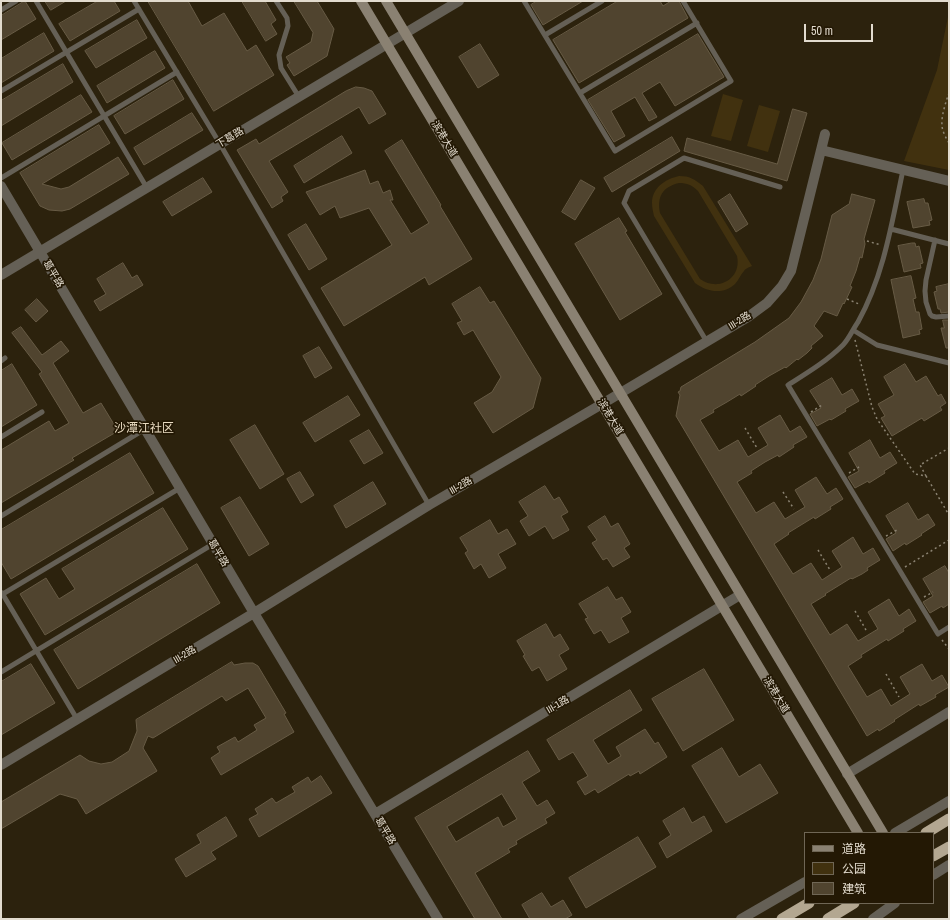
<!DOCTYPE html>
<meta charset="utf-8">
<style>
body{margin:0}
#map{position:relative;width:950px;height:920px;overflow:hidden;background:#2c220d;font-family:"Archivo Narrow","Noto Sans SC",sans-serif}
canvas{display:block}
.frame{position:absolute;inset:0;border:2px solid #e2dbce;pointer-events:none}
.legend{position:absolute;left:804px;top:832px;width:130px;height:72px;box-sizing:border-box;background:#231804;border:1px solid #6f6655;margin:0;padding:5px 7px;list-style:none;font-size:12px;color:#e2dbce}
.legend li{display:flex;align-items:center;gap:8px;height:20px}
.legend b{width:20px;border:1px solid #6f6655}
.scale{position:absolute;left:804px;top:24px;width:69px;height:18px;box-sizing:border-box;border:2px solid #e2dbce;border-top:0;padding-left:5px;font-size:12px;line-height:14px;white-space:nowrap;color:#e2dbce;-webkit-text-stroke:3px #231804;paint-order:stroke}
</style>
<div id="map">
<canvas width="950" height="920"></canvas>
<div class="frame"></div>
<ul class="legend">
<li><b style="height:5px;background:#8a8172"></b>道路</li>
<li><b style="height:11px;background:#41310f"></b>公园</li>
<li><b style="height:11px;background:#50442f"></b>建筑</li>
</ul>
<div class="scale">50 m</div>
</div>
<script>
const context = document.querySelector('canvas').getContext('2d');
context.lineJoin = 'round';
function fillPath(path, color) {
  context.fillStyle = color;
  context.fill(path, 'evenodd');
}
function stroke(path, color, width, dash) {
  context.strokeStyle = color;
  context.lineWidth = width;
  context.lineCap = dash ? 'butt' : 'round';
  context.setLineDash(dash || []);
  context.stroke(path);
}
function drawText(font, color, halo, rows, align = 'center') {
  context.font = font + ' "Archivo Narrow","Noto Sans SC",sans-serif';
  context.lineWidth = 3.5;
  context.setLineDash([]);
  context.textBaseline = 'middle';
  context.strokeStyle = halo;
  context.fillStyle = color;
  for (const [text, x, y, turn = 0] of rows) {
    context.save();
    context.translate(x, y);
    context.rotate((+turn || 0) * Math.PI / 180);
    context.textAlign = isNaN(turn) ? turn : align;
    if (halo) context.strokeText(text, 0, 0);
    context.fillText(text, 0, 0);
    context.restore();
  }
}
fillPath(new Path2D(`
 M949,12V170L904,161L937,70Z
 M723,94L743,100L731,141L711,136Z
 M759,105L780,111L768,152L747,146Z
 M679,176C690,176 694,179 703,186L752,266C749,267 745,269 744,271C740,275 739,280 735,284C723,295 707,292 695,283L654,216C653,212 652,207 652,203C652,188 665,179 679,176ZM679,183C687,183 692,185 698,191L737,256C742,279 718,292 700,279L660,213C657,197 662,187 679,183Z`), '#41310f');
const building = new Path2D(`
 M25,1L36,19L1,40V16Z
 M45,1H66L51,10Z
 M98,1H114L120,11L70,41L59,24Z
 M148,1H188L202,26L224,13L247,51L256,45L274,75L214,111Z
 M242,1H265L276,20L271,24L277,34L266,41Z
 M294,1H317L334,29L327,56L294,76L287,65L290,63L286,57L311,42L313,33Z
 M537,1H583L543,25L531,5Z
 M618,1H660L663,6L671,1H679L688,18L579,83L553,40Z
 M137,20L147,38L96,68L85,51Z
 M44,33L54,51L1,83V59Z
 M698,34L724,77L675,106L660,82L642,93L657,117L649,121L635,97L611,111L625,136L614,142L588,100Z
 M480,44L499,75L478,88L459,57Z
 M155,51L165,68L107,103L97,86Z
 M63,64L73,82L1,126V101Z
 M173,80L184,99L125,134L114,116Z
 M356,87L364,88L372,91L386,114L369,124L359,107L269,161L288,192L281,197L283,201L272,208L237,150L256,139L259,144L346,91Z
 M81,95L92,112L12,160L2,143Z
 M793,109L807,113L787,181L684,151L687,138L777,164Z
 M192,113L203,130L144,165L134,148Z
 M99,125L110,143L42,184L61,189L69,187L118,157L129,174L70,209L62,211L49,210L40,206L20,173Z
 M342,136L352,153L304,183L294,166Z
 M672,137L680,151L612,192L604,178Z
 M402,140L441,205L440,206L472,259L429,285L425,277L344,326L321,288L392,245L369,208L340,218L335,206L320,215L306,192L365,170L370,184L378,181L383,193L390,190L393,200H390L411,234L429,223L385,151Z
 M203,178L212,192L172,216L163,202Z
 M581,180L595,188L575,220L562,212Z
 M730,194L748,224L736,232L718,202Z
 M852,194L875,200L864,239L865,244L862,258L860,257L856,271L850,286L852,287L844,304L843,303L837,316L824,311L814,326L823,336L811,346L812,348L807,353L798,360L797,359L786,368L785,367L769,376L755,385L756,386L741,396L740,394L727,402L713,410L714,412L700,420L719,451L738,440L748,457L768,445L758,428L780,415L790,432L800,426L807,437L793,445L794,447L779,457L778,455L765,462L751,471L752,473L737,482L756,513L774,502L785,519L805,507L795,490L816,477L827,494L836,488L843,499L830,507L831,509L815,519L814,517L788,533L789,534L774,544L793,574L811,563L822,580L842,567L832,551L853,537L863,554L873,548L880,560L867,568L868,570L862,574L852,579L851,578L825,594L826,595L811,604L830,635L847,624L858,641L878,629L868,612L889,599L899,616L909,609L916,621L903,629L904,631L888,641L887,639L861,655L862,657L848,666L867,697L881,689L891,706L910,694L900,677L922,664L932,681L942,675L949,687L935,695L936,697L920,706L919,704L894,720L895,721L879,731L878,729L867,736L676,416L680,395L678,392L680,391L681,387L755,342L789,318L801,302L813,280L821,259L832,215L849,204Z
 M924,199L925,203H928L932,220L929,221L930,225L913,228L907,202Z
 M619,218L627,231L625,232L662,294L620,320L575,244Z
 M306,224L327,259L309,270L288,235Z
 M912,243H915L916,247L919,246L923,263L920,264L921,268L904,272L898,246Z
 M123,263L132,278L137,275L143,285L100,311L94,301L106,294L97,279Z
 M911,276L916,298L913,299L916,312H919L922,329L919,330L920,334L903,338L891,280Z
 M949,284V312L941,313L940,309H938L934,292L937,291L936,287Z
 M480,287L490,303L494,301L541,378L533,408L493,433L474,403L492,392L501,377L473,330L464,335L457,323L462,321L452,304Z
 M37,299L48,311L36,322L25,310Z
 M943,320H949V348H946L941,328H944Z
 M21,327L42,355L61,341L69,351L53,363L83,413L101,403L118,431L72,458L74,460L1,503V450L49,421L55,431L69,423L39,374L42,372L12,333Z
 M319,347L332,368L315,378L303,356Z
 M12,364L37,405L1,427V371Z
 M905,364L916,382L926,376L938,396L941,394L946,403L940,407L942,410L924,421L922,418L892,436L881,418L885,416L878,404L894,395L884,377Z
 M832,378L842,395L852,389L859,401L845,409L846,411L831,420L830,419L817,426L810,414L821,408L810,391Z
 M348,396L360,415L315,442L303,423Z
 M255,425L284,474L260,489L230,440Z
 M369,430L383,453L364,464L350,441Z
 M870,440L880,458L890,452L897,463L884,471L885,473L869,483L868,481L855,488L848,477L859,471L849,453Z
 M130,453L154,493L11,579L1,562V530Z
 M300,472L314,495L301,503L287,479Z
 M373,482L386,504L346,528L334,506Z
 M545,486L554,500L559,497L568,512L561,516L569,530L553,539L545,526L529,536L520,521L528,516L519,502Z
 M240,497L269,544L249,556L221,508Z
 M908,503L918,520L928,514L935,525L921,534L922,535L906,545L905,543L893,551L886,539L896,533L886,516Z
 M163,508L188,549L45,635L20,594L46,578L59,599L75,589L62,569Z
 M605,516L611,527L618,523L630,544L624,548L630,557L613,567L607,558L603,560L592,543L597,540L588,527Z
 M490,520L498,534L507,529L516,544L498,554L506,568L489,578L481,564L474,569L465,553L468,551L460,538Z
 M197,564L220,603L78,689L54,650Z
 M945,566L949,573V604L943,608L942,606L930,613L923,602L933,596L923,579Z
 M608,587L616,600L622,597L631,612L621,618L629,632L609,643L601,630L594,634L585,619L588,618L579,604Z
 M546,624L554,638L560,634L569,649L559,655L567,669L547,681L539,667L532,671L523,656L525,655L517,641Z
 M232,662L234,665L245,663H253L258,666L286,713L284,714L294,732L221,775L211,758L220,752L217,747L235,737L238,742L257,730L254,725L266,718L248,688L226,701L222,696L153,738L148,736L143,748L157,771L86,814L77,799L60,794L1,829V802L80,755L89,761L101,764L112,762L129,751L137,731L136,720Z
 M31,664L55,703L1,735V682Z
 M704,669L734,720L683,751L652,699Z
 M630,690L642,710L593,740L608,764L621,756L616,747L645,729L655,744L658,742L667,757L640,774L639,771L630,776L629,774L598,793L595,789L585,795L577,782L588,776L573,752L559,760L547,740Z
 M722,748L739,777L760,764L778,793L726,823L692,766Z
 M528,751L540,771L522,782L537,806L547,800L555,813L545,819L547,823L516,841L517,844L508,849L510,852L475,873L502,919H475L415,818ZM502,794L517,819L503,827L498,817L456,842L447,827Z
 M321,776L332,793L259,837L249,819L258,814L255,809L272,798L276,803L295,792L292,787L308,777L311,782Z
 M684,808L692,823L704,816L712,831L667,858L659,843L671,835L663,821Z
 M226,817L237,836L211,852L216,859L186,877L175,859L201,843L197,835Z
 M638,837L656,867L586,908L569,878Z
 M542,893L551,907L563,900L572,915L565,919H530L522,905Z`);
fillPath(building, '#50442f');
stroke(building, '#675b45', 1);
stroke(new Path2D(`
 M949,93C946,101 941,117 942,125C942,131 946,138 949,143
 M867,241L881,245
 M847,299L859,304
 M855,340L872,407L877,419L915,474L926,476L949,515
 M811,412L822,405
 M745,428L757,448
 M849,473L859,467
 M926,476L920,465L949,448
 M783,492L794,509
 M886,536L897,530
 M818,550L830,570
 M905,567L949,540V539
 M924,597L933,592
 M855,611L866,630
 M942,640L949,649
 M886,674L899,697`), '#8b8372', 1.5, [2, 3]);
stroke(new Path2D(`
 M36,1L147,188
 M134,1L220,144L429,505
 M276,1L287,18L288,26L279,55L281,68L299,97
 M524,1L615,151L731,81L683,1
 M1,10L16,1
 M545,35L602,1
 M1,91L139,9
 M580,93L697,23
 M903,170C892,222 884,275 858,322C853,329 849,339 843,345C827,361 807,373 788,385L938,634L949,627
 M1,178L177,72
 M891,229L949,244
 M935,240L926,280L925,291L926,302L930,314L932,316L936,317L949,316
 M853,330L877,345L949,363
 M707,342L624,203L629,191L684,158L780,187
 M1,361L5,358
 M1,437L42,412
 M1,516L145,429
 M2,593L77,719
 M1,595L180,488
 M1,672L213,544`), '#656056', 5);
stroke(new Path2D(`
 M821,150L949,181
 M1,186L254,613L438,919
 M1,275L459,1
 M1,765L254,613L429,505L602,404L748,317L767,303L782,286L791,271L825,134
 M847,774L949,712
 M375,814L740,595`), '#656056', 10);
stroke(new Path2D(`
 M895,833L949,801
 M933,875L949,865
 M741,919L805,882
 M873,919L895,903`), '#656056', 10);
stroke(new Path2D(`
 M361,1L858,833
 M386,1L883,833`), '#8a8172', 10);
stroke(new Path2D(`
 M926,833L949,819
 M933,856L949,847
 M782,919L809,903
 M828,919L854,903`), '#b3a791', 11);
drawText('10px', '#e2dbce', '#231804', [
 ["下葛路",230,138,-31],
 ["滨港大道",444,139,59],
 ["葛平路",53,274,59],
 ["III-2路",740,321,-32],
 ["滨港大道",610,417,59],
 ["III-2路",461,486,-30],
 ["葛平路",218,553,59],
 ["III-2路",185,655,-31],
 ["滨港大道",776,695,59],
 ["III-1路",558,705,-31],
 ["葛平路",385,831,59]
]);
drawText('12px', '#eadcc2', '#231804', [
 ["沙潭江社区",144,429]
]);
</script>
